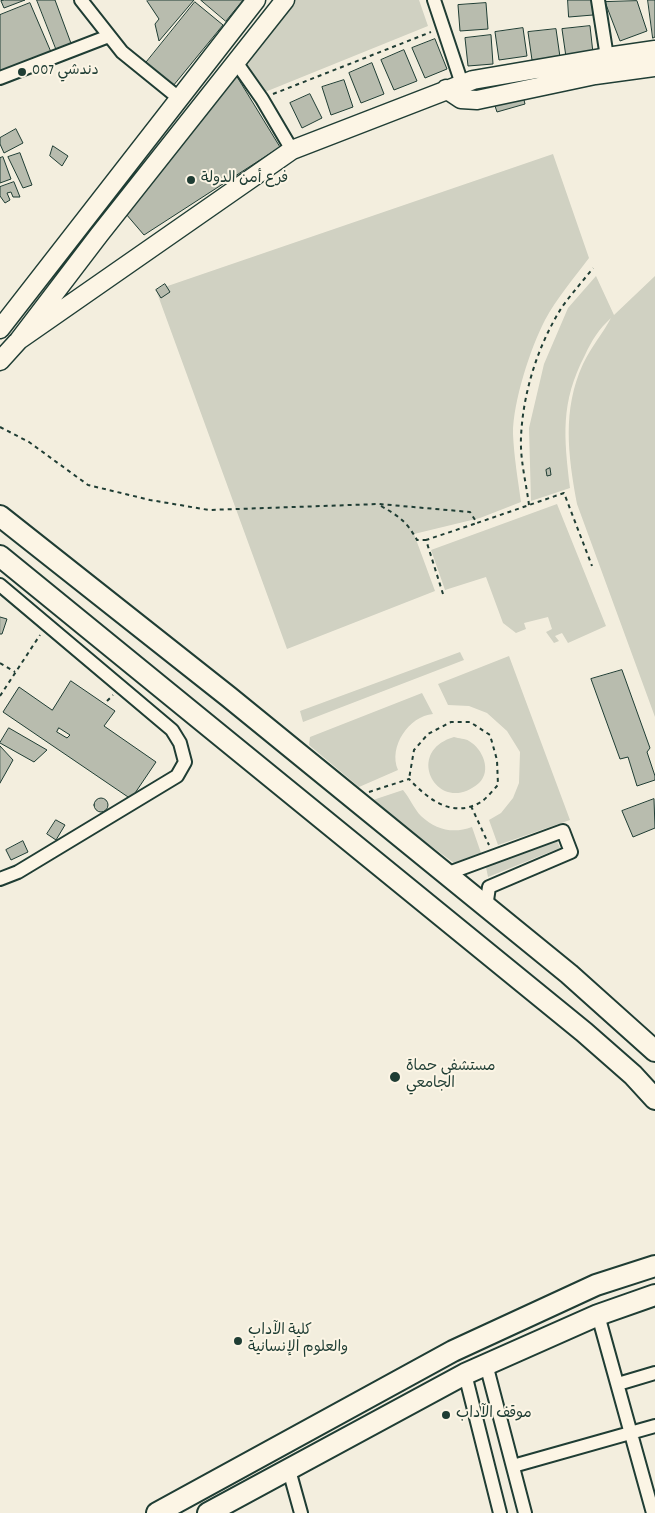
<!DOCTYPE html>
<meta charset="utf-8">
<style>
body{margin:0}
canvas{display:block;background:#f3eede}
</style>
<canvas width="655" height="1513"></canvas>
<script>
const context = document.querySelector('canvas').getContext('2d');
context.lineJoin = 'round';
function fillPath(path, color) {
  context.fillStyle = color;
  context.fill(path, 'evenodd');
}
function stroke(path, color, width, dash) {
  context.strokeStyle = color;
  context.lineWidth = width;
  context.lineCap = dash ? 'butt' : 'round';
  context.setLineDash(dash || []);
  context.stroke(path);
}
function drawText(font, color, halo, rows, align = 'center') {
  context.font = font + ' Dekko,"Playpen Sans Arabic",sans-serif';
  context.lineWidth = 4;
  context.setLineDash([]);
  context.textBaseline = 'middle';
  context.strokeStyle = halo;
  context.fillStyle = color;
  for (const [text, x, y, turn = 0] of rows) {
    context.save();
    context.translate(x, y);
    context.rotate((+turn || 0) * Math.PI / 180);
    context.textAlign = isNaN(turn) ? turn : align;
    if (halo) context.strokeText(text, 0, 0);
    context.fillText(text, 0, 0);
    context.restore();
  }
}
fillPath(new Path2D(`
 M295,0H419L428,26L265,92L244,65Z
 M553,154L589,258C574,278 557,298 545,320C530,349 513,402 513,434C514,457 518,480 521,502L480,518L414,534L435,591L287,649L156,290Z
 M596,276L614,315L655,276V717L577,504C568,455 562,410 583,364C591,347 603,333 611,318C599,329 592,340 585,355C560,403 564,437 570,488L531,501L529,428L544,364L568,308Z
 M557,504L606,626L568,643L562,633L555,636L559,641L554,643L546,632L552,629L548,617L524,623L526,629L516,633L503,623L486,577L445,590L431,550Z
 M460,652L464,660L303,722L300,711Z
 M509,656L570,820L498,845L489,820L501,813L513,798L519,783L520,752L507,731L487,713L469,706L448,705L438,684Z
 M422,693L433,714C409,716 388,747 398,770L359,787L309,745L310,737Z
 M454,737C459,739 465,738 469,741C483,749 492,771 479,783C439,818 402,752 454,737Z
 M403,790C410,798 414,809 421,816C436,830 453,834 472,827L481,853L454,863L370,801Z
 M556,839L560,848L488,877L486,867Z`), '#d0d1c2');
const building = new Path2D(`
 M5,0H25L4,8L1,1Z
 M37,0H55L72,46L57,51Z
 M148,0H194L159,41L155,24L159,19L147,1Z
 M201,0H243L226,21Z
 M568,0H592L593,15L569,17Z
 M648,0H655V37L653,38Z
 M637,1L647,31L620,41L605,2Z
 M195,2L223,25L173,86L145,64Z
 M30,3L51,52L0,73V15Z
 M486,3L488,29L460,31L458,5Z
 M590,26L593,53L566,57L562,29Z
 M523,28L527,56L499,60L495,32Z
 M556,29L560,57L532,60L528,32Z
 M491,35L493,64L468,66L465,38Z
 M435,39L447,69L425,78L412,48Z
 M404,50L417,81L394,90L381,60Z
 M372,63L384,94L361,103L349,73Z
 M236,75L280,147L144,235L126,214Z
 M344,80L353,107L331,115L322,87Z
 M310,94L322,118L302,128L290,103Z
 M523,96L525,104L497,112L494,103Z
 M16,129L23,143L4,153L0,144V138Z
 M53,146L68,156L62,166L50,156Z
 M20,153L32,185L23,188L8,157Z
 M3,157L11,179L0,183V158Z
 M14,182L20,197H13L11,192L7,193L10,200L5,203L0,196V187Z
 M165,284L170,292L161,298L156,290Z
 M550,468L551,475L547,476L546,470Z
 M0,617L7,619L2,634H0Z
 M622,670L650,748L647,752L655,776V780L637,786L628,757L620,759L591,679Z
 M71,681L115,711L104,726L156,762L131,799L3,712L19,687L52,710Z
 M9,728L47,750L34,762L0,743Z
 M59,728L70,735L67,738L57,732Z
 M0,746L13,760L0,783Z
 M94 805a7 7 0 1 1 14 0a7 7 0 1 1-14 0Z
 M654,799L655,828L633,837L622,811Z
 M56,820L65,825L56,840L47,834Z
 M23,841L28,852L11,860L6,850Z`);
fillPath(building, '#b8bcae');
stroke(building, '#1f3d34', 1);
const street = new Path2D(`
 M81,0L122,52L180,99
 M434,0L462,84
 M598,0L607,57
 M236,62L262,99L292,150
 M0,78L109,36
 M0,585L172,730L180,743L185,762L177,776L18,872L0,879
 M446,874L563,831L571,852L489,887L486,907
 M598,1315L653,1513
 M486,1364L525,1513
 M465,1374L500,1513
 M618,1384L655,1373
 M513,1466L655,1426
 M289,1470L301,1513`);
const secondary = new Path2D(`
 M446,89L461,99L477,100L595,75L655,67
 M0,329L256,0
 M19,340L292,150L473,80L607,57L655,50
 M0,361L19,340L99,235L285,0`);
const primary = new Path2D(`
 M0,516L229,697L569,974L655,1051
 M0,556L584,1032L633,1075L655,1099
 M157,1513L453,1351L596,1285L655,1266
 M208,1513L465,1374L598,1315L655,1295`);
stroke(street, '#1f3d34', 16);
stroke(secondary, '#1f3d34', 21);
stroke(primary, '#1f3d34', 24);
stroke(new Path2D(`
 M273,94L431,32
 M0,427L29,442L88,485L150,500L209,510L379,504L470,512L477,523L564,493L592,566
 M529,505C526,482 520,460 521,437C523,392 538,345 562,307C572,293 583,281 593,268
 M381,506C399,516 407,522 417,540H426
 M443,594L426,540L477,523
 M0,663L15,672
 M0,696L40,635
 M107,701L113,695
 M369,792L409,779C428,799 452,819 481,802C487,798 493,790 498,785L497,760L490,735L470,722H451L428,734L414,750L409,779
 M471,806L489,845`), '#1f3d34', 2, [4, 4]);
stroke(street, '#fcf5e5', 12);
stroke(secondary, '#fcf5e5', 18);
stroke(primary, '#fcf5e5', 20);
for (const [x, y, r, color] of [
 [22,72,5,"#1f3d34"],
 [191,180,5,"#1f3d34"],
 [395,1077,6,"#1f3d34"],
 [238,1341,5,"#1f3d34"],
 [446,1415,5,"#1f3d34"]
]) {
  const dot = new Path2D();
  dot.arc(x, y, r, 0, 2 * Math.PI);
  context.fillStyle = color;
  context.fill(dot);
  stroke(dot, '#fcf5e5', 2);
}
drawText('15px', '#1f3d34', '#fcf5e5', [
 ["دندشي 007",32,72],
 ["فرع أمن الدولة",201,180],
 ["مستشفى حماة",406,1068],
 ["الجامعي",406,1085],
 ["كلية الآداب",248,1332],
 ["والعلوم الإنسانية",248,1349],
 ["موقف الآداب",456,1415]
], 'left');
</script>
